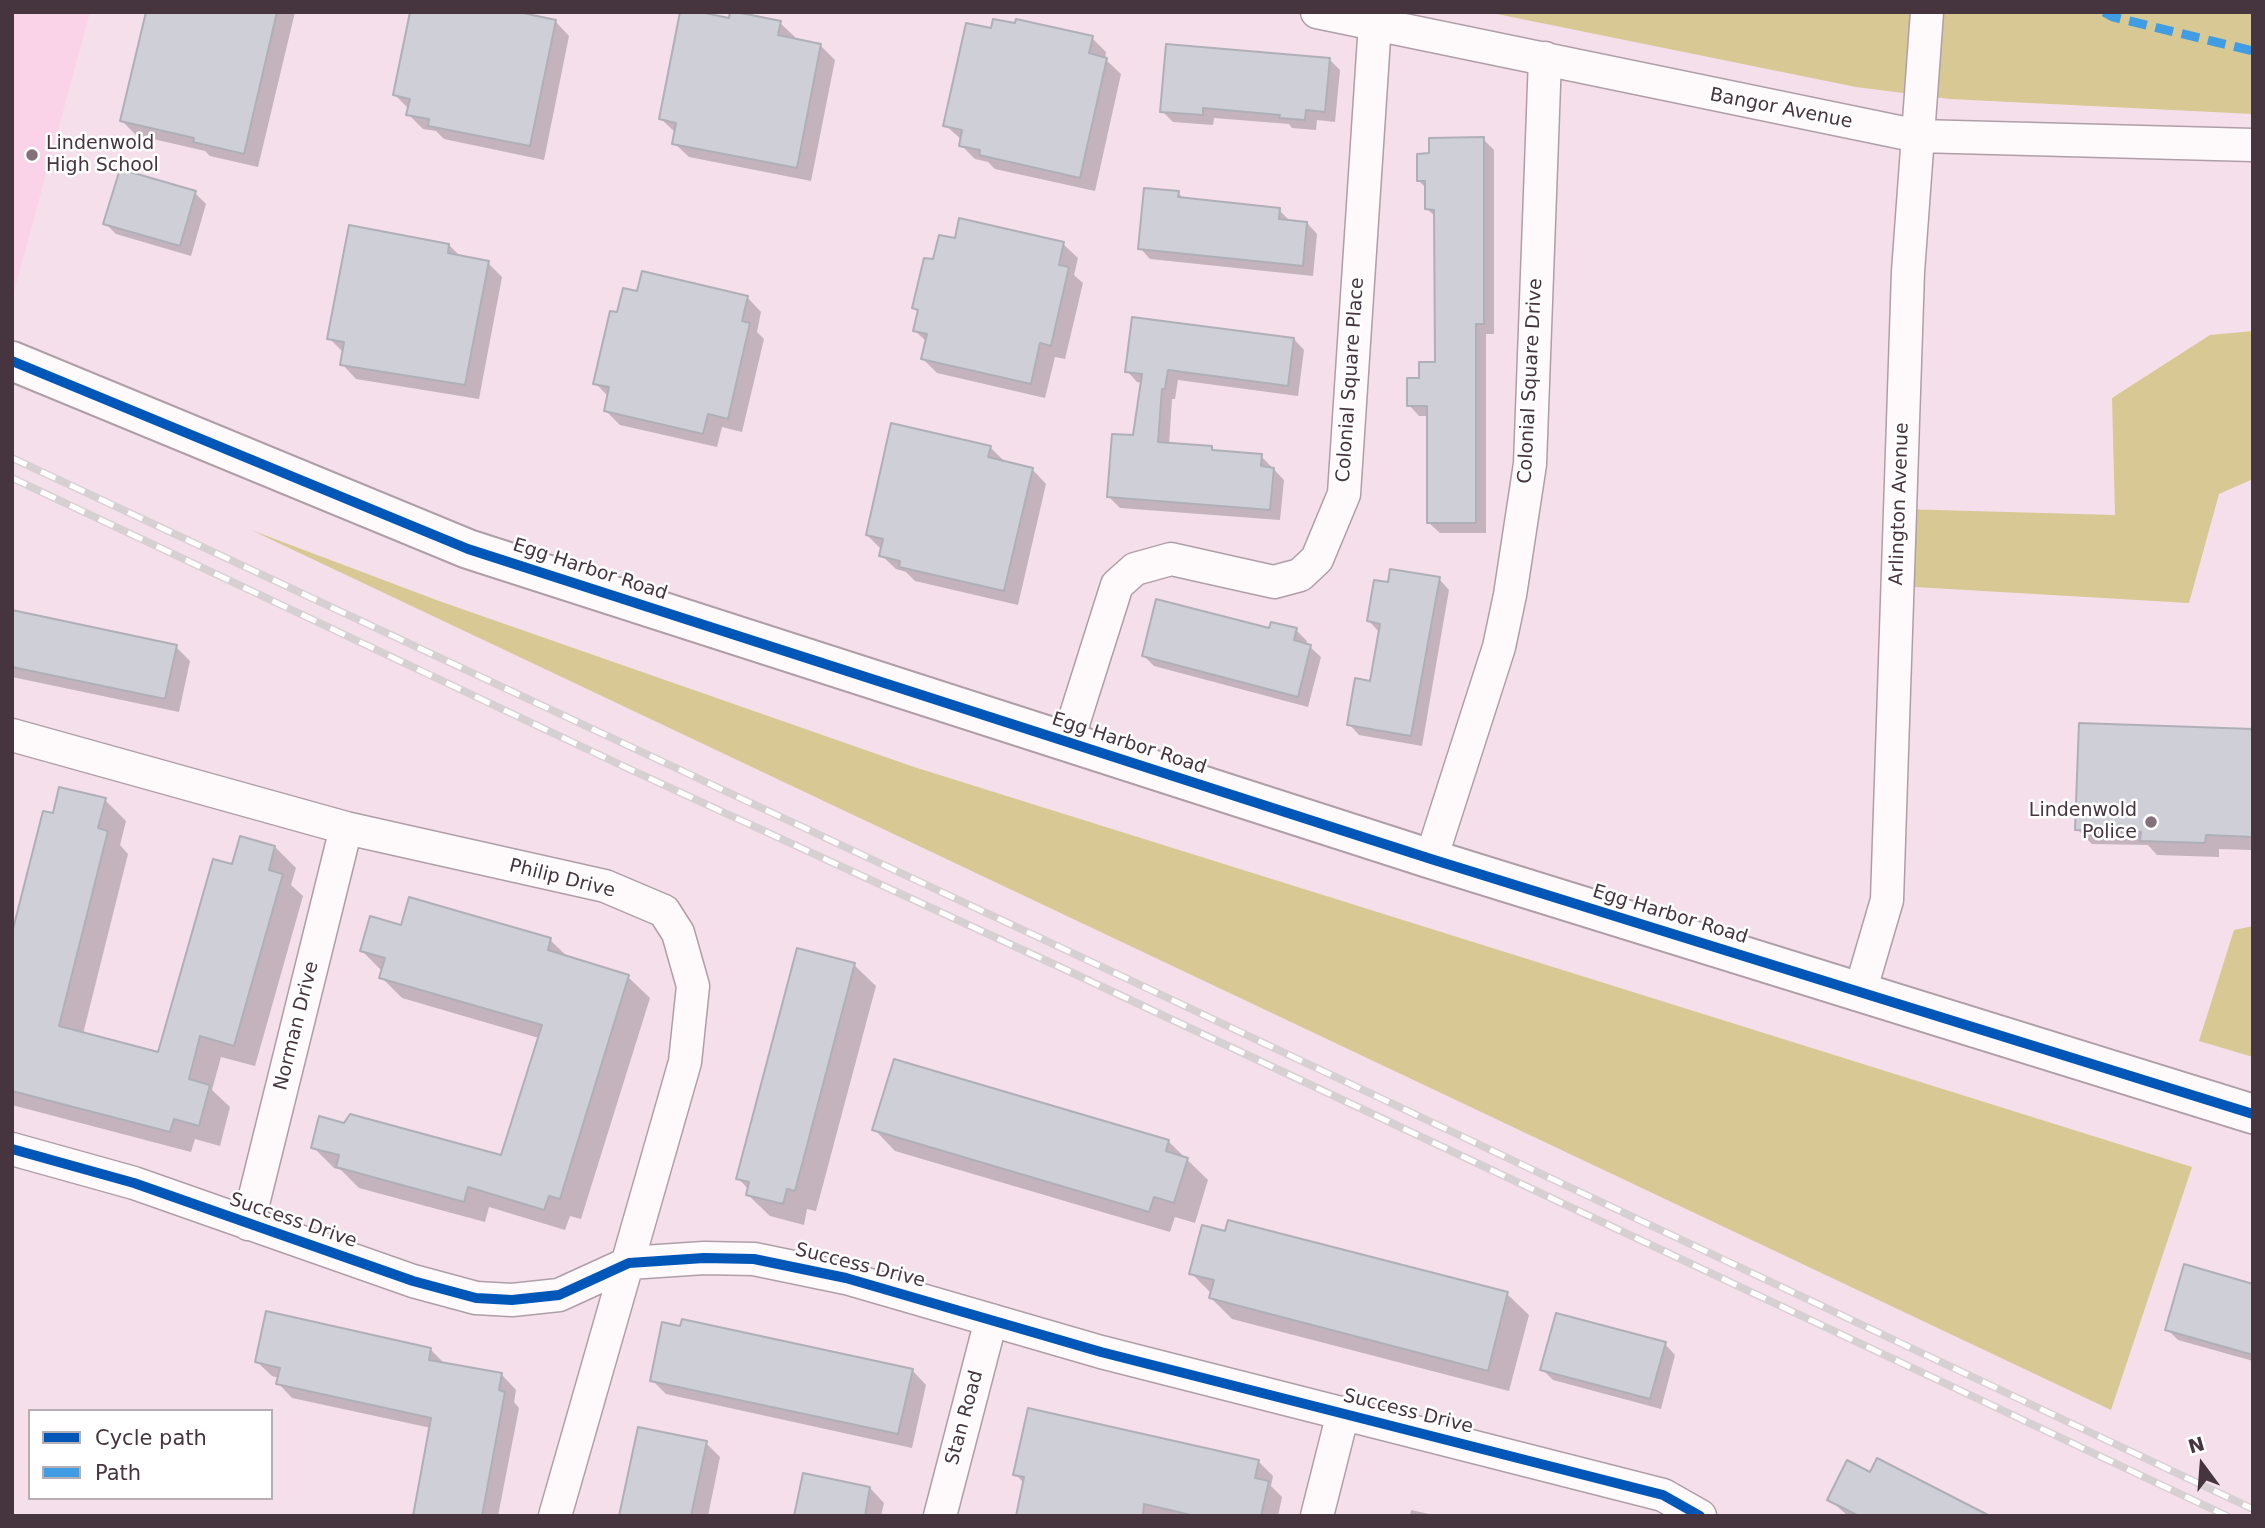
<!DOCTYPE html>
<style>
body{margin:0}
#map{position:relative;width:2265px;height:1528px;overflow:hidden;background:#f5dfeb;font-family:"DejaVu Sans",sans-serif}
canvas{display:block}
.frame{position:absolute;inset:0;border:14px solid #46343e;pointer-events:none}
.legend{position:absolute;left:28px;top:1409px;width:245px;height:91px;box-sizing:border-box;background:#fff;border:2px solid #b5aeb2;margin:0;padding:9px 12px;list-style:none;font-size:21px;color:#46343e}
.legend li{display:flex;align-items:center;gap:14px;height:35px}
.legend b{width:35px;border:2px solid #b5aeb2}
.north{position:absolute;left:2167px;top:1430px;width:70px;height:70px;-webkit-text-stroke:5px #fff;paint-order:stroke;rotate:344deg;font-size:19px;font-weight:700;line-height:28px;text-align:center;color:#46343e}
.north::after{content:'';display:block;margin:auto;width:24px;height:32px;background:#46343e;clip-path:polygon(50% 0,100% 100%,50% 72%,0 100%)}
</style>
<div id="map">
<canvas width="2265" height="1528"></canvas>
<div class="frame"></div>
<ul class="legend">
<li><b style="height:9px;background:#0057b8"></b>Cycle path</li>
<li><b style="height:9px;background:#409de3"></b>Path</li>
</ul>
<div class="north">N</div>
</div>
<script>
const context = document.querySelector('canvas').getContext('2d');
context.lineJoin = 'round';
function fillPath(path, color) {
  context.fillStyle = color;
  context.fill(path, 'evenodd');
}
function stroke(path, color, width, dash) {
  context.strokeStyle = color;
  context.lineWidth = width;
  context.lineCap = dash ? 'butt' : 'round';
  context.setLineDash(dash || []);
  context.stroke(path);
}
function drawText(font, color, halo, rows, align = 'center') {
  context.font = font + ' "DejaVu Sans",sans-serif';
  context.lineWidth = 5;
  context.setLineDash([]);
  context.textBaseline = 'middle';
  context.strokeStyle = halo;
  context.fillStyle = color;
  for (const [text, x, y, turn = 0] of rows) {
    context.save();
    context.translate(x, y);
    context.rotate((+turn || 0) * Math.PI / 180);
    context.textAlign = isNaN(turn) ? turn : align;
    if (halo) context.strokeText(text, 0, 0);
    context.fillText(text, 0, 0);
    context.restore();
  }
}
fillPath(new Path2D(`
 M12,12H90L12,299Z`), '#fad3e9');
fillPath(new Path2D(`
 M1487,12H2253V114L1950,99L1856,87Z
 M2253,331V479L2219,494L2189,603L1898,586L1900,509L2115,515L2112,398L2210,335Z
 M251,530L439,601L914,767L2192,1167L2111,1410Z
 M2253,926V1057L2199,1041L2234,930Z`), '#d8c893');
fillPath(new Path2D(`
 M147,12H295L258,167L210,156L205,151L136,135L122,121Z
 M412,12H528L530,16L555,21L569,36L544,160L444,139L436,131L423,129L408,114L409,109L395,95Z
 M731,20L780,23L795,37L794,40L820,45L835,60L811,181L689,157L674,143L676,133L661,119Z
 M992,30L1092,38L1106,52L1105,59L1121,74L1095,191L995,169L988,162L975,159L961,145L962,140L945,125Z
 M1329,59L1340,70L1335,122L1317,120L1316,130L1292,128L1289,124L1214,118L1213,125L1173,122L1162,111Z
 M1483,139L1494,150V334H1486V533H1440L1429,523V416H1419L1409,405L1421,380L1436,363V217L1427,209V189L1418,180L1431,155Z
 M121,171L195,193L206,204L191,256L116,234L105,223Z
 M1178,193L1185,200L1279,210L1291,222L1307,223L1317,234L1313,276L1150,259L1140,248Z
 M956,240L1063,244L1078,258L1074,275L1083,283L1065,359L1055,357L1045,398L937,373L923,359L927,342L915,331L919,313L914,308L934,262Z
 M449,245L461,257L488,263L502,277L479,399L356,379L342,364L344,353L329,338Z
 M639,293L747,297L761,312L757,332L764,339L742,432L722,427L717,447L620,425L606,411L609,397L595,383L619,314Z
 M1294,339L1304,350L1298,396L1178,380L1175,399H1172L1169,445L1212,448L1216,452L1261,456L1284,480L1280,520L1120,508L1109,497L1135,437L1142,383L1137,382L1127,371Z
 M990,447L1005,462L1032,469L1046,484L1018,605L915,581L906,572L896,569L881,555L882,550L867,535Z
 M1439,579L1449,590L1422,746L1359,735L1349,724L1372,683L1379,632L1369,621L1389,584Z
 M12,612L176,647L190,661L179,712L12,677Z
 M1296,630L1307,641L1306,645L1310,647L1321,657L1308,707L1154,666L1143,655L1270,631Z
 M2253,730V850L2219,849V857L2157,855L2148,845L2092,844L2077,829Z
 M105,800L126,821L120,845L128,854L83,1034L160,1054L233,866L275,847L296,868L291,885L303,896L255,1066L221,1057L212,1090L230,1107L220,1146L195,1139L191,1152L12,1105V940L54,815Z
 M402,927L550,940L569,958L628,977L650,998L581,1219L570,1216L565,1230L489,1207L485,1222L359,1188L341,1170L334,1168L313,1147L503,1157L539,1038L402,998L381,977L383,972L362,951Z
 M854,965L876,986L816,1211L807,1209L804,1225L770,1216L748,1195L749,1190L738,1178Z
 M874,1129L1168,1141L1208,1180L1195,1223L1175,1217L1170,1232L895,1151Z
 M1191,1273L1507,1294L1529,1315L1509,1391L1232,1319L1211,1298L1212,1294Z
 M2253,1285V1361L2178,1340L2167,1329Z
 M1665,1344L1675,1355L1661,1409L1553,1380L1542,1369Z
 M431,1350L445,1364L502,1375L516,1390L514,1402L519,1408L498,1516H414L431,1428L292,1398L278,1383L279,1378L272,1376L257,1362Z
 M912,1370L926,1385L912,1448L666,1394L652,1380Z
 M706,1443L720,1457L708,1516H621Z
 M1258,1461L1273,1476L1271,1486L1282,1497L1278,1516H1150L1078,1500L1024,1483L1015,1474Z
 M1871,1474L1986,1516H1848L1829,1499Z
 M870,1488L884,1503L881,1516H796Z
 M1411,1510L1438,1516H1410Z`), '#0003');
const building = new Path2D(`
 M146,12H277L244,154L193,142L194,138L120,121Z
 M410,12H518L556,20L530,146L428,126L429,119L406,115L410,99L393,95Z
 M680,12H700L729,18L730,12H736L781,21L778,35L821,44L797,168L672,144L676,123L659,119Z
 M993,19L1015,23L1016,19L1093,36L1089,53L1107,58L1080,178L979,155L980,150L959,146L962,130L943,126L966,23L991,28Z
 M1166,44L1330,58L1325,112L1306,110L1305,120L1279,118L1280,115L1203,108V115L1160,112Z
 M1484,137V324H1476V523H1427V406H1407V378H1419V362H1435L1434,210L1425,209V181H1417V154L1429,153V138Z
 M120,169L196,191L180,246L103,224Z
 M1144,188L1179,191L1178,197L1280,208L1279,219L1307,222L1303,266L1138,249Z
 M959,218L1064,242L1059,265L1069,267L1051,346L1040,343L1031,384L921,359L927,334L913,331L918,310L912,308L924,258L933,259L939,235L955,238Z
 M349,225L449,244L448,253L489,261L465,385L340,365L344,342L327,339Z
 M642,271L748,296L742,321L750,323L728,419L708,414L703,434L604,411L609,387L593,384L610,311L617,312L623,288L637,291Z
 M1132,317L1294,338L1288,386L1168,370L1165,389H1162L1158,442L1212,446V450L1262,454L1261,466L1274,468L1270,510L1107,497L1112,434L1133,435L1142,374L1125,372Z
 M891,423L991,446L988,457L1033,468L1004,591L899,567L900,561L879,556L883,539L866,535Z
 M1390,569L1440,577L1411,736L1347,725L1355,678L1370,681L1380,624L1367,621L1374,580L1388,582Z
 M1156,599L1269,628L1271,622L1297,628L1294,640L1311,645L1298,697L1142,656Z
 M12,610L177,645L165,699L12,667Z
 M2079,723L2253,729V837L2206,835L2205,843L2140,841L2141,832L2075,830Z
 M59,787L106,798L98,828L108,831L59,1026L158,1052L213,859L232,864L240,836L275,846L269,870L283,874L234,1046L200,1036L189,1079L210,1085L199,1126L174,1119L170,1132L12,1091V933L43,811L53,813Z
 M409,897L551,938L548,950L629,975L560,1199L549,1196L544,1210L468,1187L464,1202L336,1167L339,1155L311,1148L319,1116L344,1123L350,1114L501,1155L542,1025L379,978L385,958L360,951L370,916L401,925Z
 M797,948L855,963L795,1191L787,1189L783,1204L746,1195L749,1182L736,1179Z
 M894,1059L1169,1140L1166,1151L1188,1158L1174,1203L1154,1197L1149,1212L872,1130Z
 M1228,1220L1508,1292L1488,1371L1209,1298L1214,1280L1189,1274L1202,1225L1225,1231Z
 M2184,1264L2253,1284V1355L2165,1330Z
 M266,1311L431,1348L429,1360L502,1373L499,1390L505,1392L482,1516H413L431,1418L276,1384L280,1368L255,1362Z
 M1556,1313L1666,1342L1650,1399L1540,1370Z
 M682,1319L913,1369L898,1434L650,1381L662,1322L680,1326Z
 M1028,1408L1259,1460L1255,1478L1269,1481L1261,1516H1195L1144,1504L1143,1516H1016L1024,1477L1013,1475Z
 M638,1427L707,1441L691,1516H619Z
 M1877,1458L1990,1516H1859L1827,1500L1847,1460L1870,1472Z
 M803,1473L870,1487L865,1516H794Z`);
fillPath(building, '#cfcfd8');
stroke(building, '#afafb8', 2);
const minor = new Path2D(`
 M1317,12L1918,136L2253,145
 M12,735L346,828L605,886L664,911L678,933L693,986L685,1062L555,1516
 M1067,743L1117,585L1135,569L1171,559L1274,582L1300,575L1317,559L1344,494L1375,23
 M1431,859L1499,647L1510,595L1530,464L1545,58
 M1860,992L1887,900L1908,272L1927,12
 M12,1149L134,1183L413,1281L476,1298L512,1300L559,1295L629,1263L704,1258L754,1259L846,1278L1101,1352L1663,1495L1700,1516
 M248,1224L346,828
 M940,1516L991,1320
 M1317,1516L1343,1413`);
const tertiary = new Path2D(`
 M12,361L468,549L1431,859L2253,1114`);
stroke(minor, '#af9ea7', 35);
stroke(tertiary, '#af9ea7', 42);
stroke(minor, '#fefafc', 32);
stroke(tertiary, '#fefafc', 38);
const rail = new Path2D(`
 M12,458L1083,958L2253,1509
 M12,478L625,767L1075,974L2227,1516`);
stroke(rail, '#d6d0d3', 8);
stroke(rail, '#fff', 5, [16]);
stroke(new Path2D(`
 M2104,12L2113,17L2253,51`), '#409de3', 9, [18, 9]);
stroke(new Path2D(`
 M12,361L468,549L1431,859L2253,1114
 M12,1149L134,1183L413,1281L476,1298L512,1300L559,1295L629,1263L704,1258L754,1259L846,1278L1101,1352L1663,1495L1700,1516`), '#0057b8', 10);
for (const [x, y, r, color] of [
 [32,155,7,"#83707b"],
 [2151,822,7,"#83707b"]
]) {
  const dot = new Path2D();
  dot.arc(x, y, r, 0, 2 * Math.PI);
  context.fillStyle = color;
  context.fill(dot);
  stroke(dot, '#fff', 2.5);
}
drawText('19px', '#46343e', '#fff', [
 ["Bangor Avenue",1781,109,11],
 ["Colonial Square Place",1351,380,-86],
 ["Colonial Square Drive",1531,381,-87],
 ["Arlington Avenue",1900,504,-88],
 ["Egg Harbor Road",590,570,18],
 ["Egg Harbor Road",1129,744,18],
 ["Philip Drive",562,879,14],
 ["Egg Harbor Road",1670,915,17],
 ["Norman Drive",297,1026,-76],
 ["Success Drive",293,1221,19],
 ["Success Drive",860,1266,14],
 ["Success Drive",1408,1412,14],
 ["Stan Road",965,1418,-75]
]);
drawText('19px', '#46343e', '#fff', [
 ["Lindenwold",46,144],
 ["High School",46,166],
 ["Lindenwold",2137,811,"right"],
 ["Police",2137,833,"right"]
], 'left');
</script>
